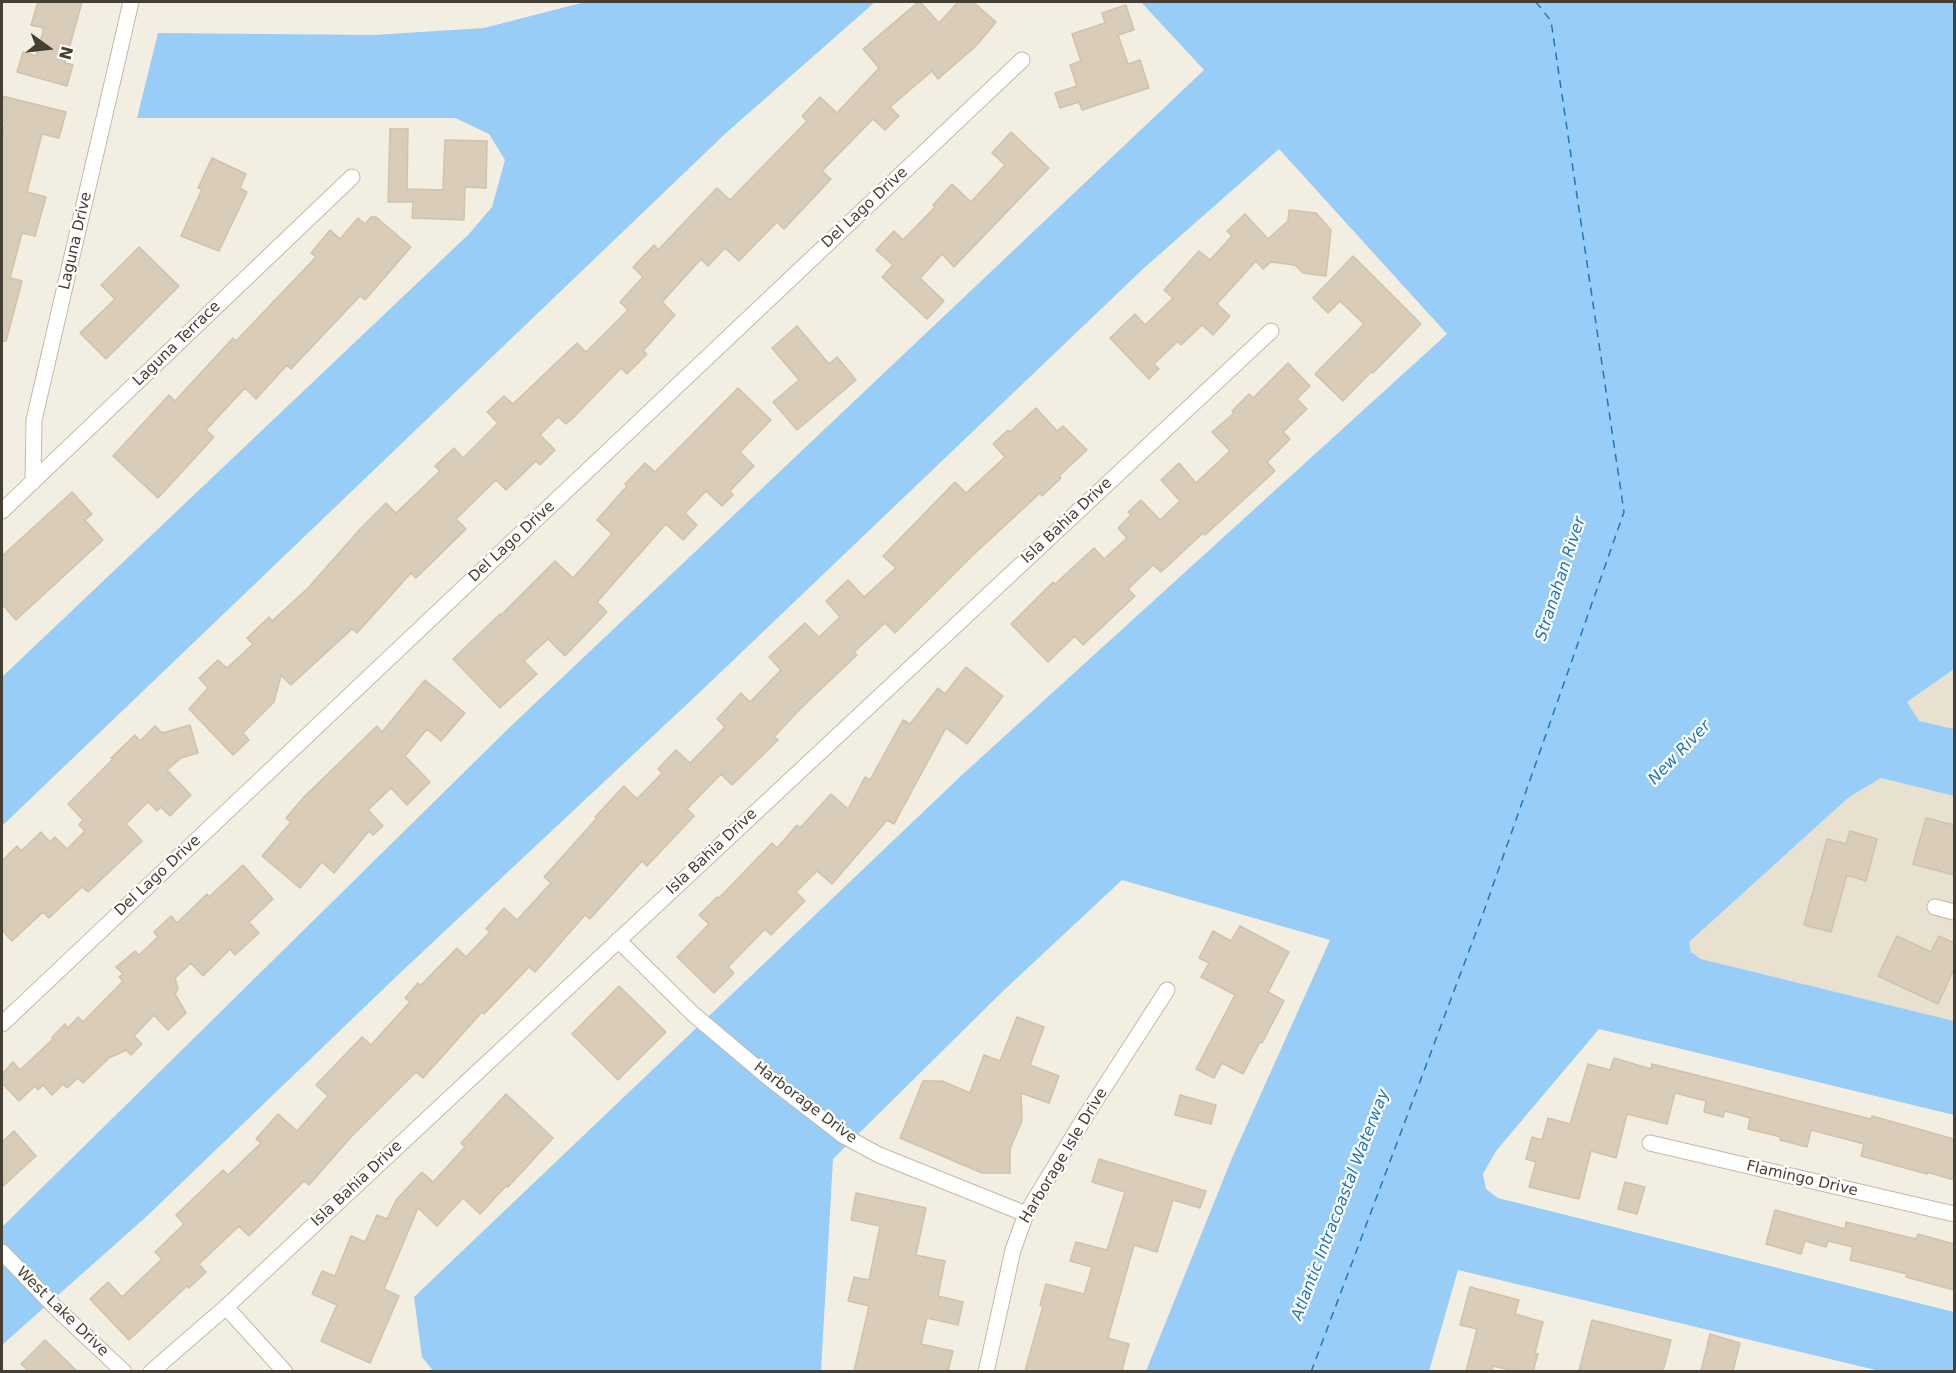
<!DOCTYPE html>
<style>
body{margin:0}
#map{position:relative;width:1956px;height:1373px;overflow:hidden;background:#f3eee2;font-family:"DejaVu Sans",sans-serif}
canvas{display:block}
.frame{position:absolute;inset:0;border:3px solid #453e32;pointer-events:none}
.north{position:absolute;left:18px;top:18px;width:60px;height:60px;-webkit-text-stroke:4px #fff;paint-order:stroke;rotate:105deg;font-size:16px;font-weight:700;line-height:24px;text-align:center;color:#453e32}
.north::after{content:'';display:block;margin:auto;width:21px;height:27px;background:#453e32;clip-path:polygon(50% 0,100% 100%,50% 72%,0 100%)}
</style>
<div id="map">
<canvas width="1956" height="1373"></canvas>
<div class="frame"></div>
<div class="north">N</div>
</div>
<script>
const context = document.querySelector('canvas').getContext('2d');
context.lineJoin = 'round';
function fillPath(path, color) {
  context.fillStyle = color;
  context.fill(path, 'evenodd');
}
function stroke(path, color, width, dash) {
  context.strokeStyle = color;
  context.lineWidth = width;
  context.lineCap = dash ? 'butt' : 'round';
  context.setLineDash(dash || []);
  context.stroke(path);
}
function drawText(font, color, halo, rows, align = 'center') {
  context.font = font + ' "DejaVu Sans",sans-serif';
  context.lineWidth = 4.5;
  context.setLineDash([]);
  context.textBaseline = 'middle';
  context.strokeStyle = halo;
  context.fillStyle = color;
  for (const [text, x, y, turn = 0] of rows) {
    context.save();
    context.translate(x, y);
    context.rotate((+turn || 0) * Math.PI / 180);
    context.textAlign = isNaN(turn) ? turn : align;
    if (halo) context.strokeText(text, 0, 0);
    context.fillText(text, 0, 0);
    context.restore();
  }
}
fillPath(new Path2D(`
 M1954,669V729L1919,721L1907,702Z
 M1881,778L1954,796V1021L1701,959L1691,952L1688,941L1849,797Z`), '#e8e1cf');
fillPath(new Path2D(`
 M585,2H875L726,133L2,826V677L469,234L492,207L505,160L489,134L455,118H137L158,33L374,35L484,28Z
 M1141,2H1954V669L1907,702L1919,721L1954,729V796L1881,778L1849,797L1689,942L1691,952L1701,959L1954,1021V1115L1599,1029L1496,1151L1483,1174L1486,1189L1498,1198L1954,1312V1371H1880L1458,1270L1429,1371H1146L1232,1158L1330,940L1122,880L1002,992L833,1159L821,1371L434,1372L422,1357L414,1297L963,774L1447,334L1279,149L1144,268L700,692L400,973L147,1216L2,1345V1227L510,727L1204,70Z`), '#97cdf7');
stroke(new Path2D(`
 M1311,1372L1484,911L1624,512L1551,21L1536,2`), '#2176bb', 1.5, [8, 6]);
const building = new Path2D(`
 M38,2H82L65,63L73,65L67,86L17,72L23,52L36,56L44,28L31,25Z
 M918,2H920L939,23L958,2H973L996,22L977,45L938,79L932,71L890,107L899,116L885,130L873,119L822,171L831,179L784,229L777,222L739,261L725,248L708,266L701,259L662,302L675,315L643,351L647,354L627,374L621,368L573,418L566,424L558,417L540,435L555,450L540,465L536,461L506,490L496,480L456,519L466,529L416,578L411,573L357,633L352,629L291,685L281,675L274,702L243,733L249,740L233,755L189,709L208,688L199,678L218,660L227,668L253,644L247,638L269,617L272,621L308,588L361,528L386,503L396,513L440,471L435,466L454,448L463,458L498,423L487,412L504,396L513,404L577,343L586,352L628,310L620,302L643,277L633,267L654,245L658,250L717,188L730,200L807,121L802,116L820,97L837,113L879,68L863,49Z
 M1126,5L1134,30L1118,35L1128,64L1140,60L1149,88L1082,110L1079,102L1060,108L1055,93L1077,86L1070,65L1081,61L1072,34L1105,23L1102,13Z
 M2,96L66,112L59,138L42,134L27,192L46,197L35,236L22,233L10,278L22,281L6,341H2V136L5,122H2Z
 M390,129H408L407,189L443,190L445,140L487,141L486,188L465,187L464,220L412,218L413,202H388Z
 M1011,132L1049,168L954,267L942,254L920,278L944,301L927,319L882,277L893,265L876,250L894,231L903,240L935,207L933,205L952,184L971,202L1005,165L992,153Z
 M212,158L246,174L240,188L247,192L219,251L181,236L202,189L198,188Z
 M1289,210L1316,213L1331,230L1326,276L1303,273L1295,265L1271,262L1263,269L1256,261L1217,304L1230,316L1213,335L1202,325L1181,345L1178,341L1154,364L1159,369L1149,379L1110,338L1135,314L1145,325L1173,298L1164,290L1199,251L1210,260L1232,236L1227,231L1245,214L1268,239L1288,221Z
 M371,217H376L411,247L365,300L360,296L291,369L287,365L256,399L245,388L206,430L214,437L158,498L113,456L169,395L175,401L233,338L236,341L316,257L311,253L330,230L340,239L358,218L365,224Z
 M139,247L179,286L106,359L80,333L115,299L101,285Z
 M1353,256L1421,324L1373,373L1371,372L1343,401L1315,374L1364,324L1340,301L1328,313L1313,298Z
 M797,326L829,364L837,357L856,380L797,430L773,402L799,380L772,348Z
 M1288,363L1310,386L1297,399L1307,409L1283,432L1290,439L1267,462L1275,471L1205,535L1203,533L1161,572L1153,565L1128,589L1135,596L1083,645L1075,636L1048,662L1011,624L1053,582L1055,584L1094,548L1104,559L1127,538L1118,528L1131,515L1128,512L1141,500L1160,520L1180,501L1161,480L1179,463L1196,483L1230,451L1212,432L1234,413L1232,411L1249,394L1253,398Z
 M738,388L771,420L740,452L754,466L730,491L733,495L722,506L706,491L685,513L697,525L683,540L666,524L597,602L607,612L565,656L548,639L524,661L537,674L500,708L453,659L500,614L501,615L555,561L573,578L612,534L597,520L627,486L625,484L645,463L655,472Z
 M1036,408L1057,431L1063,426L1087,450L1059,476L1061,478L1042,496L1040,493L973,555L895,633L885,623L854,652L857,655L801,708L774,737L778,740L732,785L721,774L687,809L694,816L647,866L642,861L590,919L585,915L535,972L529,967L484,1014L482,1012L423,1078L416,1072L351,1137L309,1185L304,1181L249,1236L239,1226L199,1264L206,1272L189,1288L187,1286L129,1340L90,1299L108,1282L122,1297L162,1259L155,1252L184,1224L176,1215L223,1170L228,1175L261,1143L256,1139L278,1114L297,1131L328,1096L316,1085L362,1037L371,1045L410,1002L405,998L418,983L420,986L457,948L466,957L490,932L486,929L504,908L517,920L551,883L544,877L597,818L595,817L624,786L637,799L662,773L658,769L676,750L690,763L725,727L717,719L741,693L750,702L781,670L769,657L805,623L819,637L840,617L826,601L848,580L864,597L896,568L883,556L955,482L966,493L1005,457L993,444L1008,430L1010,432Z
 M72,492L92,514L85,520L103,540L16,620L2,604V556Z
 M966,667L1003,696L967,744L946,728L894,824L887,820L832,884L817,871L796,892L805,901L771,935L765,929L728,967L734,973L714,993L677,957L709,924L699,915L717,897L719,898L772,843L777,848L797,825L800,828L831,794L848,809L865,777L870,780L903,720L910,724L938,688L945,694Z
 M425,680L465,713L441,741L427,729L405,756L430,782L407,805L391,788L368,810L383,826L373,835L369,831L334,873L322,862L300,888L262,856L291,822L286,818L304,797L377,726L382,732Z
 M190,725L198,753L181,758L167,770L191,795L170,816L161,807L157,811L148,802L126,824L142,841L88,892L82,887L49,918L43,912L12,941L2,930V861L17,846L21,851L41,832L50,842L55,837L67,849L85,831L79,825L83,820L68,804L113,759L111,758L135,735L140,741L155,726L162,733Z
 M1926,818L1954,825V875L1913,864Z
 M1850,831L1877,839L1866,881L1847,875L1831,932L1804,925L1827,839L1846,844Z
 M243,865L273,899L249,922L259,933L235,955L230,949L203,976L191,963L175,978L178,989L175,994L186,1013L168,1030L154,1015L134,1036L142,1044L131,1055L126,1050L109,1058L83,1083L78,1078L67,1088L63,1084L52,1095L43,1085L38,1090L35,1086L19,1101L2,1083V1074L13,1062L20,1070L53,1039L52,1037L65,1024L68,1028L78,1017L83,1022L123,981L119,977L123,974L116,967L135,951L139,955L158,937L154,932L171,916L177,923L207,894L209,897Z
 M1240,926L1289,952L1268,992L1284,1001L1262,1043L1260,1042L1243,1074L1222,1063L1214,1078L1196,1069L1235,995L1201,977L1209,963L1199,958L1213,931L1231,941Z
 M1897,936L1931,952L1939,936L1954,943V969L1938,1004L1878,976Z
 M619,986L666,1032L618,1080L572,1034Z
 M1017,1017L1044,1027L1030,1065L1059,1076L1049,1103L1021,1093L1022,1121L1010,1149V1173H982L900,1138L923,1081H942L970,1093L984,1055L1000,1061Z
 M1614,1058L1651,1069L1652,1064L1871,1119L1872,1116L1954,1139V1180L1927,1172V1174L1861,1156L1864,1144L1811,1130L1807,1147L1780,1140L1781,1137L1748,1129L1750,1118L1725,1111L1723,1117L1704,1112L1706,1101L1675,1093L1667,1124L1627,1114L1616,1158L1591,1151L1579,1199L1529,1187L1536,1162L1526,1159L1532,1137L1542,1140L1548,1118L1570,1124L1588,1064L1610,1070Z
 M506,1094L553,1138L508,1187L506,1186L480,1214L463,1198L437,1226L418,1208L384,1289L399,1296L370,1363L321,1341L337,1305L312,1294L322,1271L335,1276L351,1236L365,1242L377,1215L387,1219L396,1200L422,1172L433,1182L465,1147L461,1143Z
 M1180,1095L1216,1105L1211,1124L1175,1115Z
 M14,1131L36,1156L2,1187V1142Z
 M1099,1159L1206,1191L1200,1208L1173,1200L1157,1252L1134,1245L1108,1338L1129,1344L1122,1371H1025L1043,1306L1040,1305L1046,1284L1084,1294L1092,1267L1070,1261L1076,1242L1107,1250L1125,1192L1092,1182Z
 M1625,1182L1645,1187L1637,1214L1618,1209Z
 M856,1193L926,1208L916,1255L945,1261L938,1296L963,1302L958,1325L927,1318L921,1344L953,1351L948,1371H854L869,1306L848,1301L854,1277L869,1280L880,1226L851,1220Z
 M1775,1210L1845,1229L1846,1222L1916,1239L1918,1234L1954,1244V1290L1906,1277L1907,1274L1850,1260L1853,1247L1828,1241L1826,1247L1805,1241L1801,1254L1766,1244Z
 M1470,1287L1519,1300L1515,1314L1543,1322L1535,1353L1538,1354L1533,1371H1515L1493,1366L1492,1371H1466L1477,1329L1460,1325Z
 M1592,1320L1671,1340L1663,1371H1579Z
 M1710,1334L1740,1343L1733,1371H1701Z
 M45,1340L77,1371H29L21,1364Z`);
fillPath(building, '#d9cdb9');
stroke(building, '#d1c2a9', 1.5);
const minor = new Path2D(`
 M33,482L34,420L131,2
 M2,511L352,177
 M1935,907L1954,912
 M618,940L693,1014L769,1078L844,1136L879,1155L1026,1214
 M2,1024L1022,60
 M1650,1143L1954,1214
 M2,1252L56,1308L124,1372
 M226,1307L285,1372
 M151,1372L226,1307L1271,331
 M986,1372L1013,1250L1026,1214L1085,1117L1167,990`);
stroke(minor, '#c2b9a7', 17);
stroke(minor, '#fff', 15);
drawText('15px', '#453e32', '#fff', [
 ["Del Lago Drive",865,208,-43],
 ["Laguna Drive",76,241,-77],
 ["Laguna Terrace",177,344,-44],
 ["Isla Bahia Drive",1067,521,-43],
 ["Del Lago Drive",512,542,-43],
 ["Isla Bahia Drive",712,852,-43],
 ["Del Lago Drive",158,876,-43],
 ["Harborage Drive",805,1103,37],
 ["Harborage Isle Drive",1064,1156,-59],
 ["Flamingo Drive",1802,1179,13],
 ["Isla Bahia Drive",357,1184,-43],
 ["West Lake Drive",62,1312,44]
]);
drawText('italic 16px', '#2176bb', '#fff', [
 ["Stranahan River",1561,579,-72],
 ["New River",1680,753,-46],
 ["Atlantic Intracoastal Waterway",1341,1205,-69]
]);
</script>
